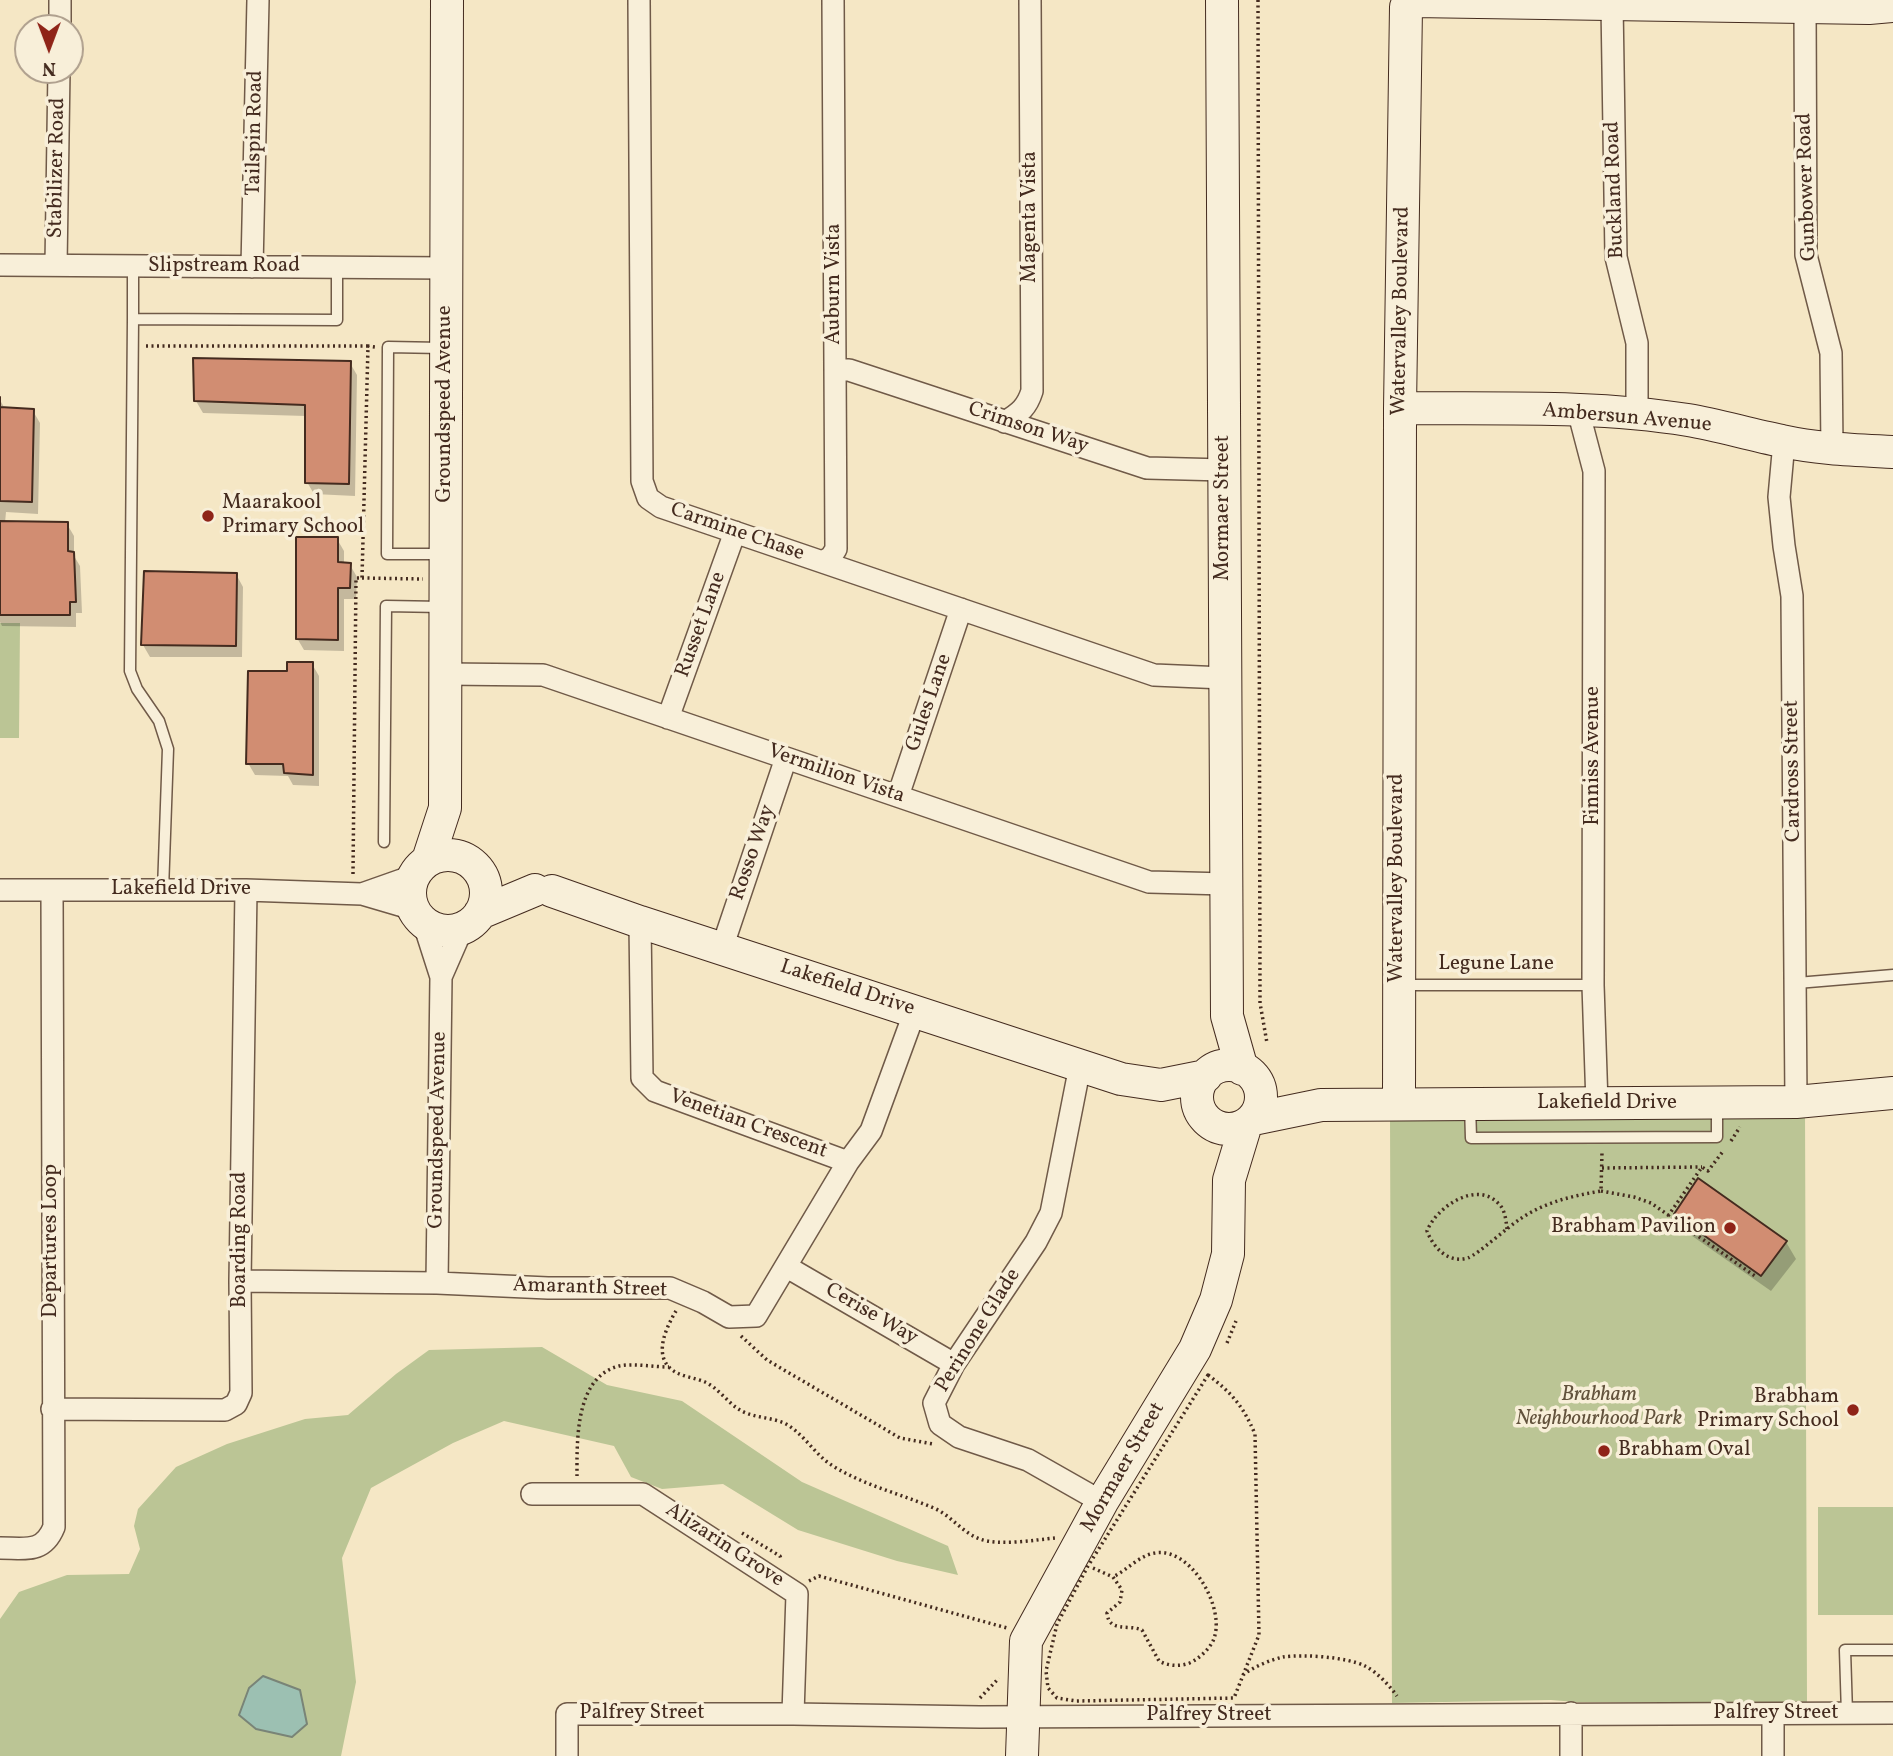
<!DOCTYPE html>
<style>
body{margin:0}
#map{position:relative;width:1893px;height:1756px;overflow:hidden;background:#f5e7c5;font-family:Vollkorn,serif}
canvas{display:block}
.north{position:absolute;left:14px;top:14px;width:70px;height:70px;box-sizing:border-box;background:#f8efd9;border:2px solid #b0a18f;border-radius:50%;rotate:180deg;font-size:19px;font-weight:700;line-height:28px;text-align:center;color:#442b1f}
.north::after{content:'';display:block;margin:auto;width:24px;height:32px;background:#8f2418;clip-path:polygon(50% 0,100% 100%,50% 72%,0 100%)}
</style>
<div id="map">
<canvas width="1893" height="1756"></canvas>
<div class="north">N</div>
</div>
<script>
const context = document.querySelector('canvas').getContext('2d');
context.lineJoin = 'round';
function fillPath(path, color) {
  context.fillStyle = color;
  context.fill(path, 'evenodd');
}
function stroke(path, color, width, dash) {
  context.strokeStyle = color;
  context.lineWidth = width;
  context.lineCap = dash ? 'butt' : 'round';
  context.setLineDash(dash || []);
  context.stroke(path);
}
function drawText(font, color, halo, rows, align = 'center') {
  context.font = font + ' Vollkorn,serif';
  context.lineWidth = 7;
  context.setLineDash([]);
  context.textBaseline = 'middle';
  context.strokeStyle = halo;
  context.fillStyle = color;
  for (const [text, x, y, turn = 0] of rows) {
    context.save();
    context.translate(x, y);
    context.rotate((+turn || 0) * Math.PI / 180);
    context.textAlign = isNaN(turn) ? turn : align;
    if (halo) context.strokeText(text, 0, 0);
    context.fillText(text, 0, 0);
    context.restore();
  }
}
fillPath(new Path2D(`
 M0,623H20L19,738H0Z
 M1805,1110L1807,1702H1576L1551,1700L1392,1703L1390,1116Z
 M542,1347L607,1385L682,1401L802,1482L948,1546L958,1575L897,1561L798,1530L723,1484L662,1489L631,1477L614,1446L504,1421L453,1443L371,1488L342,1558L356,1682L341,1756H0V1619L19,1592L67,1575L129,1574L140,1549L134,1526L138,1509L176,1467L227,1444L305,1419L348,1415L396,1374L429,1350Z
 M1818,1507H1893V1615H1818Z`), '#bbc595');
const water = new Path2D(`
 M263,1676L300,1690L307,1724L292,1737L256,1729L239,1715L249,1688Z`);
fillPath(water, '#9cc0b2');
stroke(water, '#798477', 2);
fillPath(new Path2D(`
 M350,363L357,375L355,496L314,494L307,482L306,416L203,413L196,401Z
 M0,400L5,409L33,411L40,423L38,514L6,512L5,523L67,524L74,536V556L80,566L82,613H76V627L2,626L0,622Z
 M337,539L344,551V564L350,565L357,577L356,599H344V651L304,650L297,638Z
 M236,574L243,587L242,657H150L143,645Z
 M312,664L319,676V786L293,785L288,776L255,775L248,763Z
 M1698,1181L1786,1242L1796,1259L1771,1291L1685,1231L1676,1214Z`), '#0003');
const building = new Path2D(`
 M193,358L351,361L349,484L305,483V405L194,401Z
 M0,397V407L34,409L32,502L0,501Z
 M0,521L68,522V551L74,552L76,602H70V615H0Z
 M296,537H338V562L351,563L350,588H338V640L296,639Z
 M144,571L237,573L236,646L141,645Z
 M287,662H313V775L284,773L283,764H246L248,671H287Z
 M1698,1178L1787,1241L1761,1276L1674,1214Z`);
fillPath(building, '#d18d72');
stroke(building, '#442b1f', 2);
const lane = new Path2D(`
 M133,266V319L337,320V268
 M133,319L130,671L137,689L159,721L168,749L163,890
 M442,348L388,347L387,554H442
 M384,842L386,606L442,607
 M1797,983L1893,975
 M1401,985H1593
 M1470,1105L1471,1138L1717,1137V1106
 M1847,1714L1845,1650H1893`);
const street = new Path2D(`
 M639,0L642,481L648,498L661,507L1154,675L1224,678
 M1612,4L1616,257L1637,343V415
 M1805,7L1806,255L1831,353L1832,449
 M60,28V0
 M0,265L448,268
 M56,265L59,70
 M252,267L258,0
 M835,370H849L1147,468L1224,470
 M1578,410L1594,471L1593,985L1597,1104
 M1005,422C1020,413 1027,407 1032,391L1030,0
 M1784,442L1779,497L1784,546L1792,596L1796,1102
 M823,562L831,557L836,549L833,0
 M445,674L543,675L1149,882L1226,884
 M668,718L735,532
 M898,796L961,609
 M0,890H246L362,894L413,909
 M362,894L413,876
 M640,922L642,1078L655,1091L848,1162
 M424,924L441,977L437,1283
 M722,948L786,758
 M441,977L462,929
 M1080,1066L1051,1213L1036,1242L954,1364L934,1403L940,1424L959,1437L1028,1460L1102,1502
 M787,1267L954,1364
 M240,1281L437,1283L548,1288H670L703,1302L729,1317L756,1316L848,1162L871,1131L915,1011
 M52,1409L225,1410L236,1404L241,1393L240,1281L246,890
 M532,1494H643L797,1594L793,1714
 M0,1548C25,1548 43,1554 54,1527L52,890
 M1773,1715V1756
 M567,1756V1714H793L980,1717L1893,1713
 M1571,1756V1713`);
const secondary = new Path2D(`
 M1222,0L1227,1016L1242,1069
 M1400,408C1495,409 1594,405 1688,420C1719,425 1750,435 1782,441C1818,449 1856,450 1893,452
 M410 893a38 38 0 1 1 76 0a38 38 0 1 1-76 0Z
 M428,860L445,808L447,0
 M552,891L640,922L1121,1079L1161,1085L1206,1076
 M480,913L535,890
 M1197 1097a32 32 0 1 1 64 0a32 32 0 1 1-64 0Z
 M1399,1104L1400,408L1406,7L1414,1L1869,8L1893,6
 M1253,1119L1321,1105L1796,1102L1893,1093
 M1022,1756L1026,1641L1102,1502L1195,1349L1216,1300L1228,1254L1229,1180L1246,1124`);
stroke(lane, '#705a48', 13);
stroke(street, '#705a48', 24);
stroke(secondary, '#442b1f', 34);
stroke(new Path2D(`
 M1258,0L1260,1003L1267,1043
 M146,346H368
 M362,578L423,579
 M353,874L356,578H362L368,346L375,347
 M1731,1141L1740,1127
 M1602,1168L1702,1167
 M1601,1191L1634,1197L1651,1203L1755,1276
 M1668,1216L1702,1167L1708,1171L1724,1150
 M1507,1229C1506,1220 1505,1209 1498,1203C1475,1180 1436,1208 1427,1231C1433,1247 1448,1264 1468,1258C1478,1254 1508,1227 1520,1219C1545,1202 1572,1196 1601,1191L1602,1152
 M676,1311C667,1326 655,1351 668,1366C677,1377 695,1377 707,1383C720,1390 728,1403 740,1410C753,1418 772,1417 786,1424C805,1435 815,1455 833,1466C865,1486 902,1494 936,1509C952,1517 963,1533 980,1539C999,1546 1035,1540 1055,1538
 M741,1336L767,1360L900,1438L933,1444
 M1227,1343L1236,1321
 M1208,1375C1232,1393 1243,1406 1255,1434L1259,1635L1234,1698L1076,1701L1057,1698L1048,1688L1046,1671L1057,1624L1088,1566Z
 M577,1476C577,1440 575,1377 619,1366C634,1363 653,1367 669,1367
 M742,1533L780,1556L781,1559
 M1093,1568L1113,1577L1122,1590L1120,1602L1107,1613C1109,1633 1128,1624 1142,1630L1159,1661C1170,1667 1185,1667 1195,1660C1204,1654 1213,1645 1215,1635C1223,1604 1190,1547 1155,1553C1140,1555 1127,1570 1113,1577
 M809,1581L819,1576L1007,1628
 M1243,1675C1253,1667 1270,1660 1283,1657C1303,1654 1347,1657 1365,1666C1377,1672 1389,1685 1397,1696
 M980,1698L999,1678`), '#442b1f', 3.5, [2, 3.5]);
stroke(lane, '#f8efd9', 10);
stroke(street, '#f8efd9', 21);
stroke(secondary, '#f8efd9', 32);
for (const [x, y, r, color] of [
 [208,516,7,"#8f2418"],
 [1730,1228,7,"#8f2418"],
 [1853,1410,7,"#8f2418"],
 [1604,1451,7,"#8f2418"]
]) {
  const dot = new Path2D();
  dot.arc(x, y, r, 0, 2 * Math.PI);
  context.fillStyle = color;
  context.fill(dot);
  stroke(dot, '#f8efd9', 2.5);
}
drawText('21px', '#442b1f', '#f8efd9', [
 ["Tailspin Road",256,133,-89],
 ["Stabilizer Road",58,168,-89],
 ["Gunbower Road",1808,187,-92],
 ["Buckland Road",1616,190,-92],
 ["Magenta Vista",1031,217,-90],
 ["Slipstream Road",224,267],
 ["Auburn Vista",835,284,-90],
 ["Watervalley Boulevard",1402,311,-89],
 ["Groundspeed Avenue",446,404,-90],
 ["Ambersun Avenue",1627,419,5],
 ["Crimson Way",1028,429,18],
 ["Mormaer Street",1224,508,-90],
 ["Carmine Chase",737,533,19],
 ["Russet Lane",702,625,-70],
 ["Gules Lane",930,703,-71],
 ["Finniss Avenue",1594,756,-90],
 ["Cardross Street",1794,771,-91],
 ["Vermilion Vista",836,775,19],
 ["Rosso Way",754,853,-71],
 ["Watervalley Boulevard",1398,878,-90],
 ["Lakefield Drive",181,890],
 ["Legune Lane",1496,965],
 ["Lakefield Drive",847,989,18],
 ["Lakefield Drive",1607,1104],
 ["Venetian Crescent",748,1125,20],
 ["Groundspeed Avenue",439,1130,-89],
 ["Boarding Road",241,1240,-90],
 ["Departures Loop",52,1241,-90],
 ["Amaranth Street",590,1289,2],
 ["Cerise Way",871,1315,30],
 ["Perinone Glade",979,1331,-58],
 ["Mormaer Street",1124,1468,-60],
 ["Alizarin Grove",724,1546,33],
 ["Palfrey Street",642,1714],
 ["Palfrey Street",1776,1714],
 ["Palfrey Street",1209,1716]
]);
drawText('21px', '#442b1f', '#f8efd9', [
 ["Maarakool",222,504],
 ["Primary School",222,528],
 ["Brabham Pavilion",1716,1228,"right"],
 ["Brabham",1839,1398,"right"],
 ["Primary School",1839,1422,"right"],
 ["Brabham Oval",1618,1451]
], 'left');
drawText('italic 21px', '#62523c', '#f8efd9', [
 ["Brabham",1599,1396],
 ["Neighbourhood Park",1599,1420]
]);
</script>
